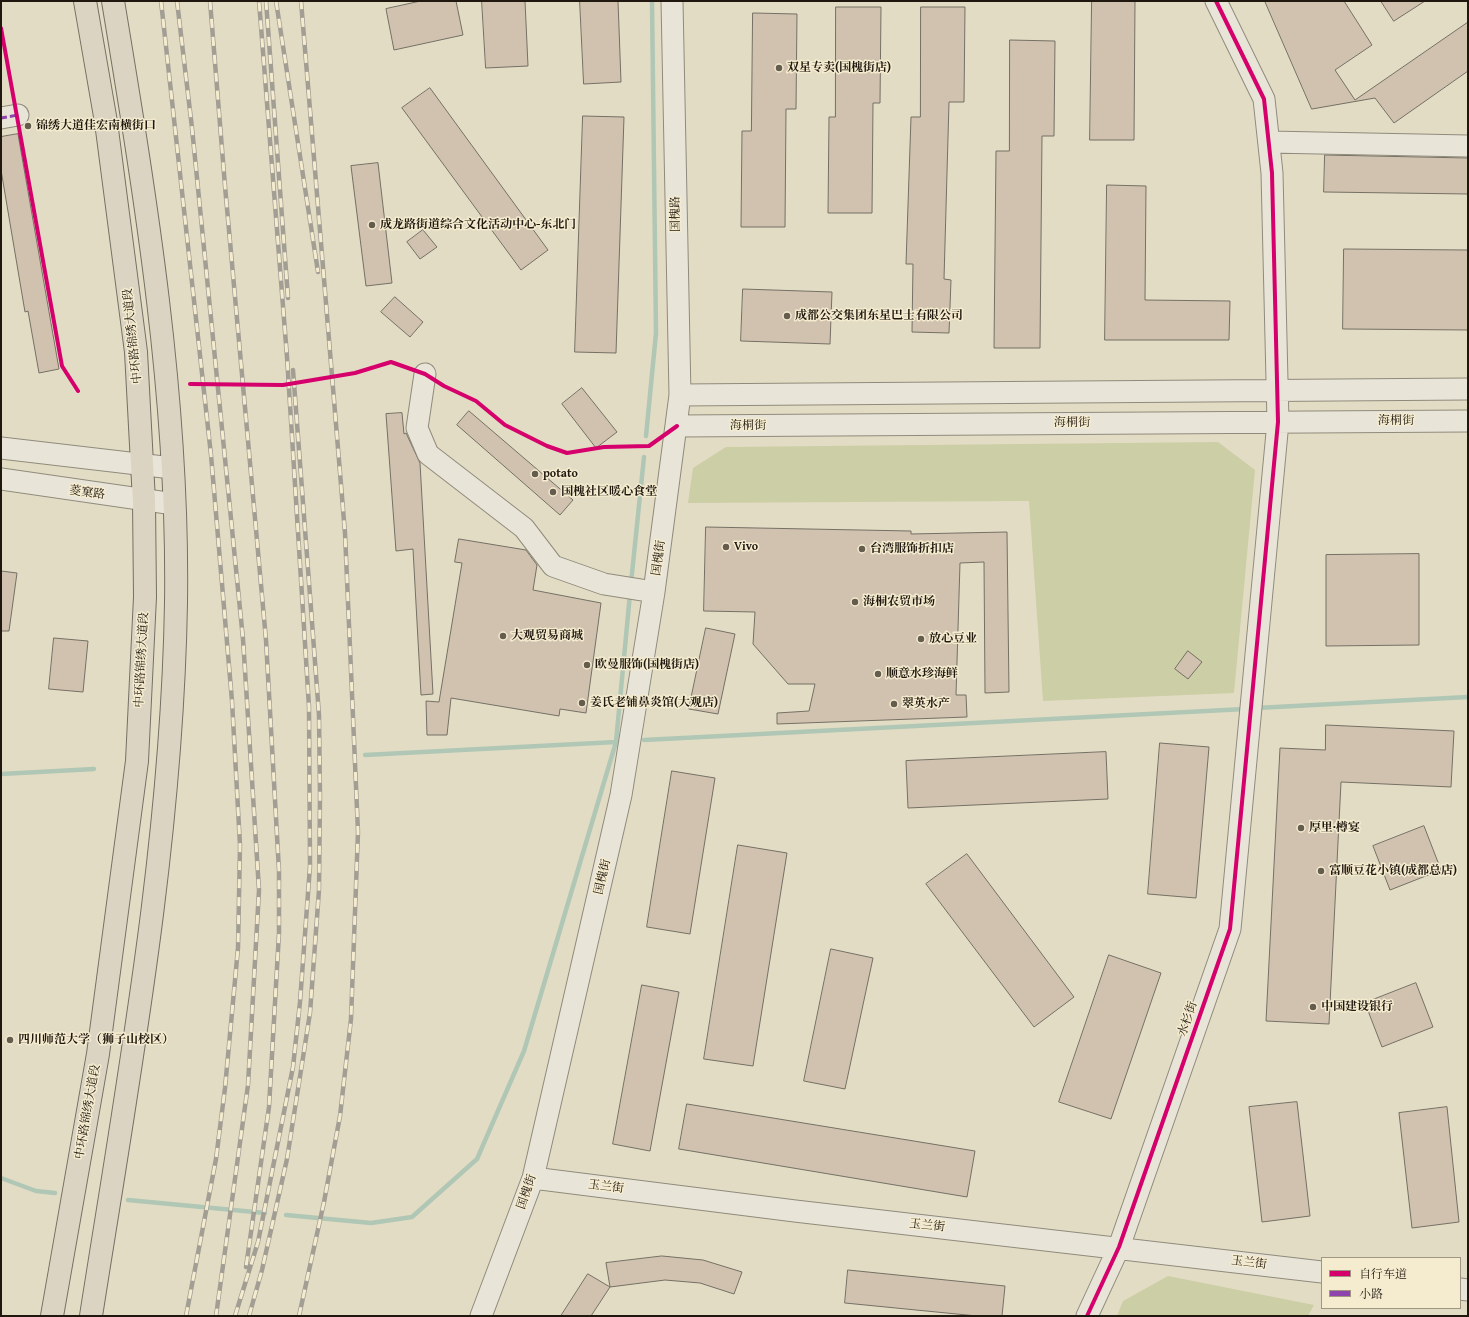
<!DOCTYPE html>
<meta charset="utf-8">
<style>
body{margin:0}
#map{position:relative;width:1469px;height:1317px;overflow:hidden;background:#e3dcc4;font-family:"Gentium Book Plus","Noto Serif SC",serif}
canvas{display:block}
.frame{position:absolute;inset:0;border:2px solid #20180f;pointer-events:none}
.legend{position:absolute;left:1321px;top:1257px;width:140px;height:52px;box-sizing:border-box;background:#f5ecd0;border:1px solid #a09783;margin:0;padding:5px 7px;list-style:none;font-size:12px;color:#20180f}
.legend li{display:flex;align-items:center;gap:8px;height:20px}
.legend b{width:20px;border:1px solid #a09783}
</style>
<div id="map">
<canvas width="1469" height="1317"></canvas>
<div class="frame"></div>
<ul class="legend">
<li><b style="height:5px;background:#d6006c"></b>自行车道</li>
<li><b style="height:5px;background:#8e44ad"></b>小路</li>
</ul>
</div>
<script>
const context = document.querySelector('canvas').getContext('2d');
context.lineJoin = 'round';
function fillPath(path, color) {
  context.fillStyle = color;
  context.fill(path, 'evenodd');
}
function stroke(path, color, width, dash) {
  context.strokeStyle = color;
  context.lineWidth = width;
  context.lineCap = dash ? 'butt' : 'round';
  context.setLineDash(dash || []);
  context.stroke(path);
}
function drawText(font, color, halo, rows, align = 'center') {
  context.font = font + ' "Gentium Book Plus","Noto Serif SC",serif';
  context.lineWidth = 3;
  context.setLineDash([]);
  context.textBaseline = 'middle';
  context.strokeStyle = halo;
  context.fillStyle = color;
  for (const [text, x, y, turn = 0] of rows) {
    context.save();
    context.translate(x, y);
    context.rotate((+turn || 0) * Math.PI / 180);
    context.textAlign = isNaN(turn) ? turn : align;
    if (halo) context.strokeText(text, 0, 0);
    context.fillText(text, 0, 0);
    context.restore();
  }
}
fillPath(new Path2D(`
 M1218,442L1255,470L1234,693L1043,701L1029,501L688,503L693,468L726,447Z
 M1168,1276L1314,1305L1308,1316H1117L1123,1301Z`), '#cccea6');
stroke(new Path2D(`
 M646,436L656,333L652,1
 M631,583L644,457
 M1256,708L1468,697
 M644,740L1245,709
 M365,755L616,742
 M1,774L94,769
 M1,1178L36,1191L55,1193
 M128,1200L265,1213
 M286,1215L371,1223L412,1217L477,1159L524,1051L616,742L630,594`), '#b0c7b5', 4.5);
const building = new Path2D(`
 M421,1H456L463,35L394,50L386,9Z
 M482,1H525L528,66L486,68Z
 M580,1H618L621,82L584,84Z
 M1092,1H1135L1134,140H1090Z
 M1265,1H1344L1372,45L1335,70L1355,100L1468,22V71L1394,123L1375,98L1312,109Z
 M1381,1H1425L1394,21Z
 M836,7H881L880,103H873L872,213H828L829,117H835Z
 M921,7H965L964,102H949L944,279L951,280L949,333L912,332L913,264H906L911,117H920Z
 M753,13L797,14L796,109H786L785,227H741L742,131H751Z
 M1010,40L1055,41L1054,136H1042L1040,348H994L996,151H1009Z
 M430,88L548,250L521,270L402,108Z
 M583,116L624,117L616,353L575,352Z
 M18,134L59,369L39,373L28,311L25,312L1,170V137Z
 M1325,155L1468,158V194L1324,192Z
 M378,163L392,283L366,286L351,166Z
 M1107,185L1146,186L1145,300L1230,301L1229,340H1105Z
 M423,230L437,247L420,259L407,242Z
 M1344,249L1468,250V330L1343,329Z
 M743,289L832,292L830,344L741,341Z
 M395,297L423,322L410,337L381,312Z
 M582,388L617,432L596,448L562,404Z
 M469,411L573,500L560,515L457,425Z
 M402,413L404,434L406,433L420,463L433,694L421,695L413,549L396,551L386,414Z
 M706,527L911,531V534L1007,532L1009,692L985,693L984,562L960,563L956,695H966L967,717L777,724V713L809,711L815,684H788L753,644L755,612L704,611Z
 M459,539L526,550L537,565L533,590L601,603L586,713L560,709L559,716L451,698L447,735H427L426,701L439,702L462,563L455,562Z
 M1419,554V645L1326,646V555Z
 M1,571L17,573L9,631H1Z
 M706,628L735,634L718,714L689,709Z
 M54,638L88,641L83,692L49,689Z
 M1188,651L1202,662L1188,679L1175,669Z
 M1326,725L1454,731L1451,787L1341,782L1329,1024L1266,1021L1280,748L1325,750Z
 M1160,743L1209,747L1196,898L1148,894Z
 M1106,752L1108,799L908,808L906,761Z
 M672,771L715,778L690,934L647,927Z
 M1424,826L1441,870L1390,890L1373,846Z
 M738,845L787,853L753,1066L704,1059Z
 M967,854L1074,997L1034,1027L926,884Z
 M831,949L873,958L845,1089L804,1081Z
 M1109,955L1161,973L1111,1119L1059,1102Z
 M1416,983L1433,1027L1382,1047L1365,1003Z
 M642,985L679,992L650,1151L613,1144Z
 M1297,1102L1310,1216L1262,1222L1249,1107Z
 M687,1104L975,1151L967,1197L679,1149Z
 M1447,1107L1459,1222L1412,1228L1399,1113Z
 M662,1256L703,1260L742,1272L734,1294L700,1283L665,1280L610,1287L606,1263Z
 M848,1270L1005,1286L1002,1316H977L845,1303Z
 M588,1274L610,1287L591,1316H561Z`);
fillPath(building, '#d0c2af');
stroke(building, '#747064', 1);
const minor = new Path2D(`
 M1,118L18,115
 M1269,142L1468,146
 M425,374L417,428L428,454L524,528L553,566L604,584L654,592
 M680,395L1468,389
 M677,426L1468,421
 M1,448L172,468
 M1,479L174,504
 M533,1178L795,1211L1322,1272
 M1460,1289L1468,1290
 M481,1316L533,1178L621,795L654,592L680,395L672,1
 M1087,1316L1119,1247L1230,929L1278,422L1272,173L1264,99L1216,1`);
const major = new Path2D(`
 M52,1316L98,1054L137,761L145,597L144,501L136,352L106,122L85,1
 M91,1316C128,1080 172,843 176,603C179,401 146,200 113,1`);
stroke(minor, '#8f8b7c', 23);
stroke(major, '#747064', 24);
stroke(minor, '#e8e4d8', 21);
stroke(major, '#dcd4c3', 22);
const rail = new Path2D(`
 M161,1L211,455L232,701L240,845L238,948L225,1088L216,1159L186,1316
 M177,1L192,128L243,639L259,890L248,1085L216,1316
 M210,1L225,186L266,640L279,871V933L269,1107L246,1267
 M266,1L288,298
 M276,1L318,272
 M235,1316L258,1242L293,1067L300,1002L310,866L309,707L287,357L259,1
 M249,1316L262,1270L287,1159L310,1013L319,890L320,797L319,715L293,370
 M299,1316L324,1202L340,1116L351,1019L358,832L345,533L301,1`);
stroke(rail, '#a29e94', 4.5);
stroke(rail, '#f5ecd0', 3, [9]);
stroke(new Path2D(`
 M1,118L18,115`), '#8e44ad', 3, [6, 3]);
stroke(new Path2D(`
 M1,28L62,366L78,391
 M190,384L283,385L355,373L391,362L425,374L444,386L476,401L505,425L547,446L567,453L604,447L649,446L677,426
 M1087,1316L1119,1247L1230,929L1278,422L1272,173L1264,99L1216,1`), '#d6006c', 4);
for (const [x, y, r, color] of [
 [779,68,4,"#645d4e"],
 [28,126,4,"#645d4e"],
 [372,225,4,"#645d4e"],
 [787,316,4,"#645d4e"],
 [535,474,4,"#645d4e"],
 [553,492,4,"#645d4e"],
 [726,547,4,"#645d4e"],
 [862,549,4,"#645d4e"],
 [855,602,4,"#645d4e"],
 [503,636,4,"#645d4e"],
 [921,639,4,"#645d4e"],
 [587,665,4,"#645d4e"],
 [878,674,4,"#645d4e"],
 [582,703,4,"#645d4e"],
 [894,704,4,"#645d4e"],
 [1301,828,4,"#645d4e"],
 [1321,871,4,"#645d4e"],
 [1313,1007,4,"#645d4e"],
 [10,1040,4,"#645d4e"]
]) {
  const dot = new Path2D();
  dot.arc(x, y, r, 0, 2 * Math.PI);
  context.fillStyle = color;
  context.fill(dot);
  stroke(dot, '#f5ecd0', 1.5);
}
drawText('bold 12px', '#20180f', '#f5ecd0', [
 ["双星专卖(国槐街店)",787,68],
 ["锦绣大道佳宏南横街口",36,126],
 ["成龙路街道综合文化活动中心-东北门",380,225],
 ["成都公交集团东星巴士有限公司",795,316],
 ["potato",543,474],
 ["国槐社区暖心食堂",561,492],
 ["Vivo",734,547],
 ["台湾服饰折扣店",870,549],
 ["海桐农贸市场",863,602],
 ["大观贸易商城",511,636],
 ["放心豆业",929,639],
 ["欧曼服饰(国槐街店)",595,665],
 ["顺意水珍海鲜",886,674],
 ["姜氏老铺鼻炎馆(大观店)",590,703],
 ["翠英水产",902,704],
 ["厚里·樽宴",1309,828],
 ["富顺豆花小镇(成都总店)",1329,871],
 ["中国建设银行",1321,1007],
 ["四川师范大学（狮子山校区）",18,1040]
], 'left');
drawText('12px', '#20180f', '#f5ecd0', [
 ["国槐路",676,214,-91],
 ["中环路锦绣大道段",133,336,-96],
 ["海桐街",1396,421],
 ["海桐街",1072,423],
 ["海桐街",748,426],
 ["菱窠路",87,493,8],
 ["国槐街",659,558,-82],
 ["中环路锦绣大道段",142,660,-87],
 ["国槐街",603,877,-77],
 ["水杉街",1188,1019,-71],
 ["中环路锦绣大道段",88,1112,-80],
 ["玉兰街",606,1187,7],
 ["国槐街",527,1192,-71],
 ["玉兰街",927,1226,6],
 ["玉兰街",1249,1263,7]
]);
</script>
